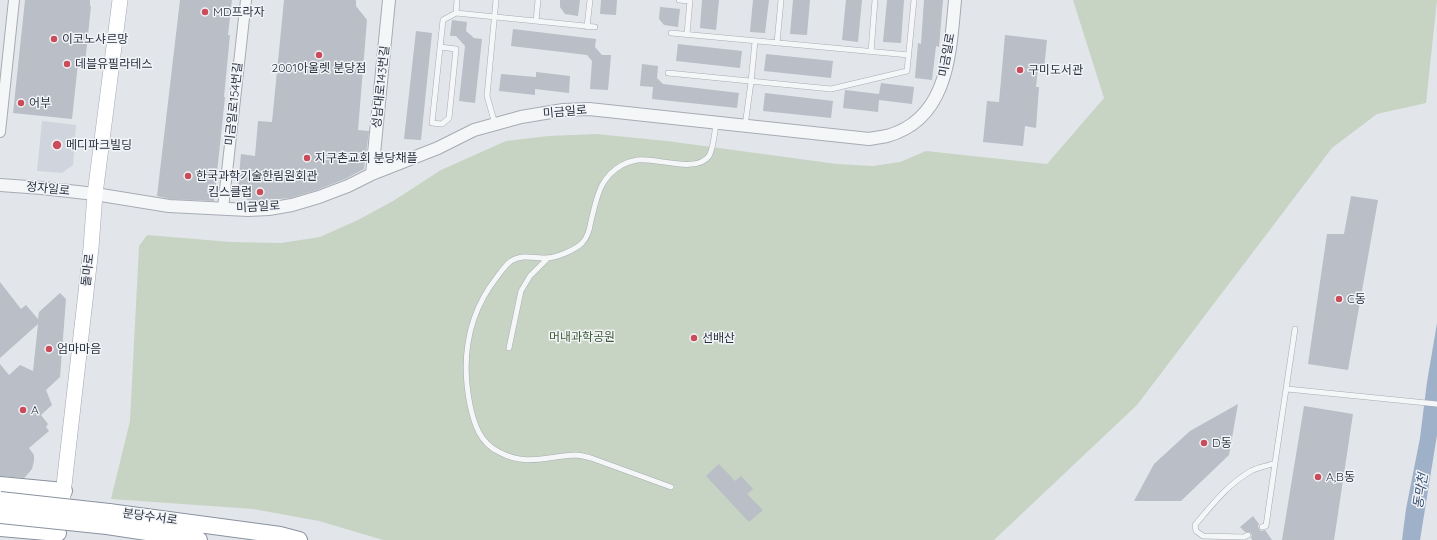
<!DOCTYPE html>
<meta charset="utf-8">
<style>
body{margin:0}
canvas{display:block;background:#e2e5ea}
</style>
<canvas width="1437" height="540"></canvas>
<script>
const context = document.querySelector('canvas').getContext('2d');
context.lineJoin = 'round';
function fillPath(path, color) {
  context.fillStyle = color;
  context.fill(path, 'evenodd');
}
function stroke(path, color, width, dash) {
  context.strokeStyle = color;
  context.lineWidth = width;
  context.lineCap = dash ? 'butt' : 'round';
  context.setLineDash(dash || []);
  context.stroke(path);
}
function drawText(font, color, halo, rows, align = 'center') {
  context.font = font + ' Quicksand,"Noto Sans KR",sans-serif';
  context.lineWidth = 3;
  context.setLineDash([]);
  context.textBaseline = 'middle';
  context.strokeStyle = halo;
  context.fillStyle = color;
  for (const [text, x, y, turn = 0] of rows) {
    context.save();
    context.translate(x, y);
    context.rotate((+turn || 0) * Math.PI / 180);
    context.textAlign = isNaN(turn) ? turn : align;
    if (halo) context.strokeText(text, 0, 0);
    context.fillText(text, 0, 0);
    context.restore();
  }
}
fillPath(new Path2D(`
 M42,121L76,125L73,165L62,173L37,171Z`), '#d0d4dc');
fillPath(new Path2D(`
 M1073,0H1437L1426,103L1377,114L1332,148L1137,405L994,540H383L319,521L253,509L111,499L130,421L139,246L147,235L231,242L281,243L320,237L358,220L393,201L441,170L506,141L548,136L596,134L667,141L837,164L873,166L900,162L926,151L1047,164L1104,98Z`), '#c7d4c3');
fillPath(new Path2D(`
 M1437,323V435L1420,540H1402L1406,509L1420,438L1427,382Z`), '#9eb1c9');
fillPath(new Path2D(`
 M25,0H90V6H91L85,64L78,63L72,119L13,113Z
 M180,0H232L228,35H230L224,97H225L214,201L170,199L157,196Z
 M284,0H356V6L367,20L358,130L369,131L364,169L345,179L317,190L290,198L279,199L268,202H249L238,187L241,154L255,156L258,121L272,122Z
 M560,0H580L578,16L565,14L560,7Z
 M601,0H617L616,15L600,14Z
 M702,0H719L716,30L700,28Z
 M753,0H769L765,33L750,32Z
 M793,0H810L807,35L790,34Z
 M846,0H862L858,42L842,40Z
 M887,0H904L901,43L883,42Z
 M924,0H943L939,47L936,46L932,80L915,78L918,43L921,44Z
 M660,7L680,9L678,27L664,25L659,19Z
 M452,20L467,22L466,31L474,38L482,39L475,103L459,101L465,46L456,36H450Z
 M513,29L596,39L595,47L602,55H611L608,90L590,89L592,61L587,55L511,46Z
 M416,31L432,33L421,140L404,139Z
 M1005,35L1047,40L1044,69L1038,68L1036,87H1039L1036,128L1025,126L1023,146L983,142L987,101L999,102Z
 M678,44L742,51L740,68L676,61Z
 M766,54L833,61L831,78L764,71Z
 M642,64L658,66L657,78L663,84L739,93L737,108L652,99L653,87L640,86Z
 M536,72L570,76L569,93L535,89V95L499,91L501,74L536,77Z
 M881,83L914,87L912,104L879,100L878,112L843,108L845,90L879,94Z
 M765,93L833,101L831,118L763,111Z
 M1351,196L1378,200L1348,370L1308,364L1327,234H1344Z
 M0,282L21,309L26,305L38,319L39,312L60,293L66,299L60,377L46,390L52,405L41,415L48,424L46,427L49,431L29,448L34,455V461L32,469L27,475L24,478L0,476V364L9,375L20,365L33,371L38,324L0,358Z
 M1238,404L1229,455L1181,501H1134L1154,464L1190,431Z
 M1304,406L1353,414L1334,540H1282Z
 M719,464L735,481L741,476L753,489L747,494L763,510L749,522L706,476Z
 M1253,516L1259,524L1258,526L1259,529L1261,531L1265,530L1272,540H1252L1251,538L1252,535L1250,532H1245L1240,527Z`), '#b9bec7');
const service = new Path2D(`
 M679,0L690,1
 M456,13L457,0
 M536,21L538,0
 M587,27L590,0
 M671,33L909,55
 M687,34L690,0
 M777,43L781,0
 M440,47L456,49L449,118L442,124L432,123L443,20L456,13L595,27
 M871,52L875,0
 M668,73L831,89L907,71L914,0
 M495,124L487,96L496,0
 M745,126L751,82L755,41
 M509,348L521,291L530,276L548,258
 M1287,389L1437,404
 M1275,463L1295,329
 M671,487L591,458C586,457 581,455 576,455C547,456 527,467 499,452C480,443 474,424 470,405C461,359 467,315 497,277C501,272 506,264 511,261C522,254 534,258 546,258C556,258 575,250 582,243C587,238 590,228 591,221C597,198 599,178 622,165C626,163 632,161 637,160C656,157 696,174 709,156C713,149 715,132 716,123
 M1248,535L1244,537L1203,536L1196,531L1195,525C1212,505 1228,484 1251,471C1258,467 1268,466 1275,463L1266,526L1262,527`);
const minor = new Path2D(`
 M0,132L14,0
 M223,208L246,0`);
const tertiary = new Path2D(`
 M372,174L389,0
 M0,185L42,188L95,194L169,206L248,210L269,209L292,205L319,197L348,186L372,174L438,148L474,130L521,117L563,110L589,109L869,139C875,138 881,137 887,136C949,119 950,52 955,0`);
const primary = new Path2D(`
 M62,503L91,248L95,194L120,0`);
const trunk = new Path2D(`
 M0,485L64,491
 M109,512L280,535L299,540
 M107,526L199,540
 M0,528L58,533`);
stroke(service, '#a7acb4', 6);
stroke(minor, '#a7acb4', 12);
stroke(tertiary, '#a7acb4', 14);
stroke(primary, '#a2a9b5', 16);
stroke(trunk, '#8a92a0', 18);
stroke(service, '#f5f6f8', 5);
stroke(minor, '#f5f6f8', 10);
stroke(tertiary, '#f5f6f8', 12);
stroke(primary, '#fff', 15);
stroke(trunk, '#fff', 16);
const trunkBridge = new Path2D(`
 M0,500L109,512
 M0,515L107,526`);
stroke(trunkBridge, '#8a92a0', 18, []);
stroke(trunkBridge, '#fff', 16);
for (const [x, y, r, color] of [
 [205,12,4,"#ca4c5a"],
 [54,39,4,"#ca4c5a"],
 [319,55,4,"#ca4c5a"],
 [67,64,4,"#ca4c5a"],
 [1020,70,4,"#ca4c5a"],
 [21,103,4,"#ca4c5a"],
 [57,145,5,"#ca4c5a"],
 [307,158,4,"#ca4c5a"],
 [188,176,4,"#ca4c5a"],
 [260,192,4,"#ca4c5a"],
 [1339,299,4,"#ca4c5a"],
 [694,338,4,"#ca4c5a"],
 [49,349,4,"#ca4c5a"],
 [23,410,4,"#ca4c5a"],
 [1204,443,4,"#ca4c5a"],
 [1318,477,4,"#ca4c5a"]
]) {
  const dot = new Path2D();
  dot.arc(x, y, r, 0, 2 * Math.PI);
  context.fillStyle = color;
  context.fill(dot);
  stroke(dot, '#f2f4f7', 1.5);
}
drawText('12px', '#2a3241', '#f2f4f7', [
 ["MD프라자",213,12],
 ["이코노샤르망",62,39],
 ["데블유필라테스",75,64],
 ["2001아울렛 분당점",319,68,"center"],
 ["구미도서관",1028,70],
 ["어부",29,103],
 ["메디파크빌딩",66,145],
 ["지구촌교회 분당채플",315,158],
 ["한국과학기술한림원회관",196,176],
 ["킴스클럽",252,192,"right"],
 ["C동",1347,299],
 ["선배산",702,338],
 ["엄마마음",57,349],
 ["A",31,410],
 ["D동",1212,443],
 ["A,B동",1326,477]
], 'left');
drawText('12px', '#2a3241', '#f2f4f7', [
 ["미금일로",947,55,-80],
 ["성남대로143번길",381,87,-84],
 ["미금일로154번길",234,104,-84],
 ["미금일로",565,112,-5],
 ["정자일로",48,189,6],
 ["미금일로",258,207,-3],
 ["돌마로",88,270,-84],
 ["분당수서로",150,517,8]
]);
drawText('12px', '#3e5d38', '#f2f4f7', [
 ["머내과학공원",582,337]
]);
drawText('italic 13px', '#365074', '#f2f4f7', [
 ["동막천",1421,491,-81]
]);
</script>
